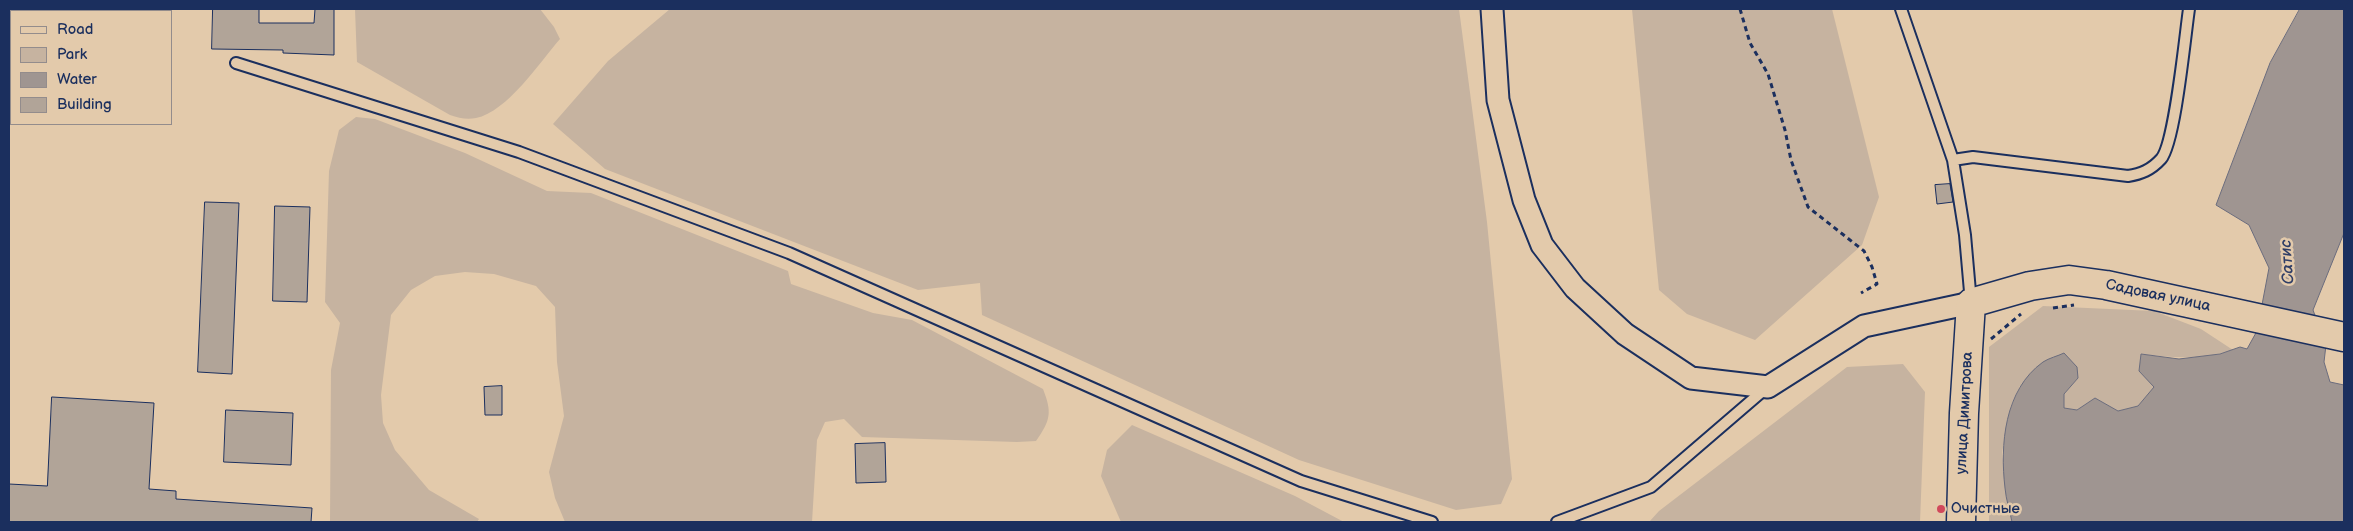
<!DOCTYPE html>
<meta charset="utf-8">
<style>
body{margin:0}
#map{position:relative;width:2353px;height:531px;overflow:hidden;background:#e3caab;font-family:"Balsamiq Sans",sans-serif}
canvas{display:block}
.frame{position:absolute;inset:0;border:10px solid #1b2f5e;pointer-events:none}
.legend{position:absolute;left:10px;top:10px;width:162px;height:115px;box-sizing:border-box;background:#e3caab;border:1px solid #938c8c;margin:0;padding:6px 9px;list-style:none;font-size:15px;color:#1b2f5e}
.legend li{display:flex;align-items:center;gap:10px;height:25px}
.legend b{width:25px;border:1px solid #938c8c}
</style>
<div id="map">
<canvas width="2353" height="531"></canvas>
<div class="frame"></div>
<ul class="legend">
<li><b style="height:6px;background:#e3caab"></b>Road</li>
<li><b style="height:14px;background:#c6b3a0"></b>Park</li>
<li><b style="height:14px;background:#9f9591"></b>Water</li>
<li><b style="height:14px;background:#b1a498"></b>Building</li>
</ul>
</div>
<script>
const context = document.querySelector('canvas').getContext('2d');
context.lineJoin = 'round';
function fillPath(path, color) {
  context.fillStyle = color;
  context.fill(path, 'evenodd');
}
function stroke(path, color, width, dash) {
  context.strokeStyle = color;
  context.lineWidth = width;
  context.lineCap = dash ? 'butt' : 'round';
  context.setLineDash(dash || []);
  context.stroke(path);
}
function drawText(font, color, halo, rows, align = 'center') {
  context.font = font + ' "Balsamiq Sans",sans-serif';
  context.lineWidth = 5;
  context.setLineDash([]);
  context.textBaseline = 'middle';
  context.strokeStyle = halo;
  context.fillStyle = color;
  for (const [text, x, y, turn = 0] of rows) {
    context.save();
    context.translate(x, y);
    context.rotate((+turn || 0) * Math.PI / 180);
    context.textAlign = isNaN(turn) ? turn : align;
    if (halo) context.strokeText(text, 0, 0);
    context.fillText(text, 0, 0);
    context.restore();
  }
}
fillPath(new Path2D(`
 M355,9H540L554,27L560,39C540,62 507,112 476,118C467,120 459,118 450,115L357,62Z
 M670,9H1459L1487,222L1512,479L1501,504L1456,510L1299,460L982,315L980,283L918,290L605,169L553,124L608,61Z
 M1632,9H1832L1879,197L1862,245L1755,340L1687,314L1659,290Z
 M356,117L375,119L465,153L547,191L591,193L788,271L791,284L873,313L912,320L1043,389C1052,412 1051,420 1036,441L1017,442L862,437L844,419L825,422L817,440L812,522H565L555,498L549,472L564,416L557,362L555,307L536,286L494,274L465,272L435,276L411,290L391,315L381,395L383,423L395,450L429,490L479,519L477,522H330L331,370L340,323L325,302L329,171L339,130Z
 M2043,306L2154,311L2201,329L2233,350C2202,360 2173,358 2141,354L2139,371L2155,387L2138,406L2118,411L2095,398L2077,410L2064,408V394L2078,378L2020,386L2011,405L2002,453L2012,522H1989V347Z
 M1903,364L1925,392L1920,522H1649L1659,511L1847,367Z
 M1132,425L1295,496L1344,522H1121L1101,476L1107,450Z`), '#c6b3a0');
const water = new Path2D(`
 M2300,9H2344V233L2313,310L2326,345L2324,362L2330,382L2344,385V522H2012C2010,511 2006,500 2005,488C2000,445 2004,390 2043,362C2049,358 2058,356 2064,353L2077,367L2078,378L2064,394V408L2077,410L2095,398L2118,411L2138,406L2154,387L2139,371L2141,354L2179,359L2220,354L2240,347L2247,349L2257,331L2269,268L2249,225L2216,205L2270,63Z`);
fillPath(water, '#9f9591');
stroke(water, '#6a6c7d', 1);
const building = new Path2D(`
 M213,9H259V23H314L315,9H334V55L283,53V50L212,49Z
 M1950,184L1953,202L1937,204L1935,185Z
 M205,202L239,203L232,374L198,372Z
 M275,206L310,207L307,302L273,301Z
 M502,386V415H485L484,387Z
 M52,397L154,403L149,489L176,491V499L312,508L311,522H9V484L47,486Z
 M226,410L293,413L291,465L224,462Z
 M885,443L886,482L856,483L855,444Z`);
fillPath(building, '#b1a498');
stroke(building, '#1b2f5e', 1);
const lane = new Path2D(`
 M1901,9L1953,160L1965,235L1971,303
 M236,63L519,152L789,253L1301,481L1432,522
 M1953,160L1973,157L2128,176C2141,174 2151,170 2161,159C2175,143 2185,36 2189,9
 M1557,522L1651,487L1765,389`);
const street = new Path2D(`
 M1492,9L1498,100L1524,200L1542,245L1575,288L1625,334L1691,378L1768,387L1864,326L1971,303`);
const secondary = new Path2D(`
 M1961,522L1964,413L1971,303L2030,286L2069,280L2106,285L2344,337`);
stroke(lane, '#1b2f5e', 14);
stroke(street, '#1b2f5e', 25);
stroke(secondary, '#1b2f5e', 31);
stroke(new Path2D(`
 M1740,9L1750,43L1768,74L1785,130L1791,160L1808,207L1864,251L1872,267L1877,284L1861,293
 M2053,308L2074,305
 M1991,339L2021,314`), '#1b2f5e', 3, [5, 4]);
stroke(lane, '#e3caab', 10);
stroke(street, '#e3caab', 21);
stroke(secondary, '#e3caab', 28);
for (const [x, y, r, color] of [
 [1941,509,5,"#d1495b"]
]) {
  const dot = new Path2D();
  dot.arc(x, y, r, 0, 2 * Math.PI);
  context.fillStyle = color;
  context.fill(dot);
  stroke(dot, '#e3caab', 2);
}
drawText('15px', '#1b2f5e', '#e3caab', [
 ["Садовая улица",2158,296,12],
 ["улица Димитрова",1965,413,-87]
]);
drawText('15px', '#1b2f5e', '#e3caab', [
 ["Очистные",1951,509]
], 'left');
drawText('italic 16px', '#2f3e66', '#e3caab', [
 ["Сатис",2288,262,-94]
]);
</script>
